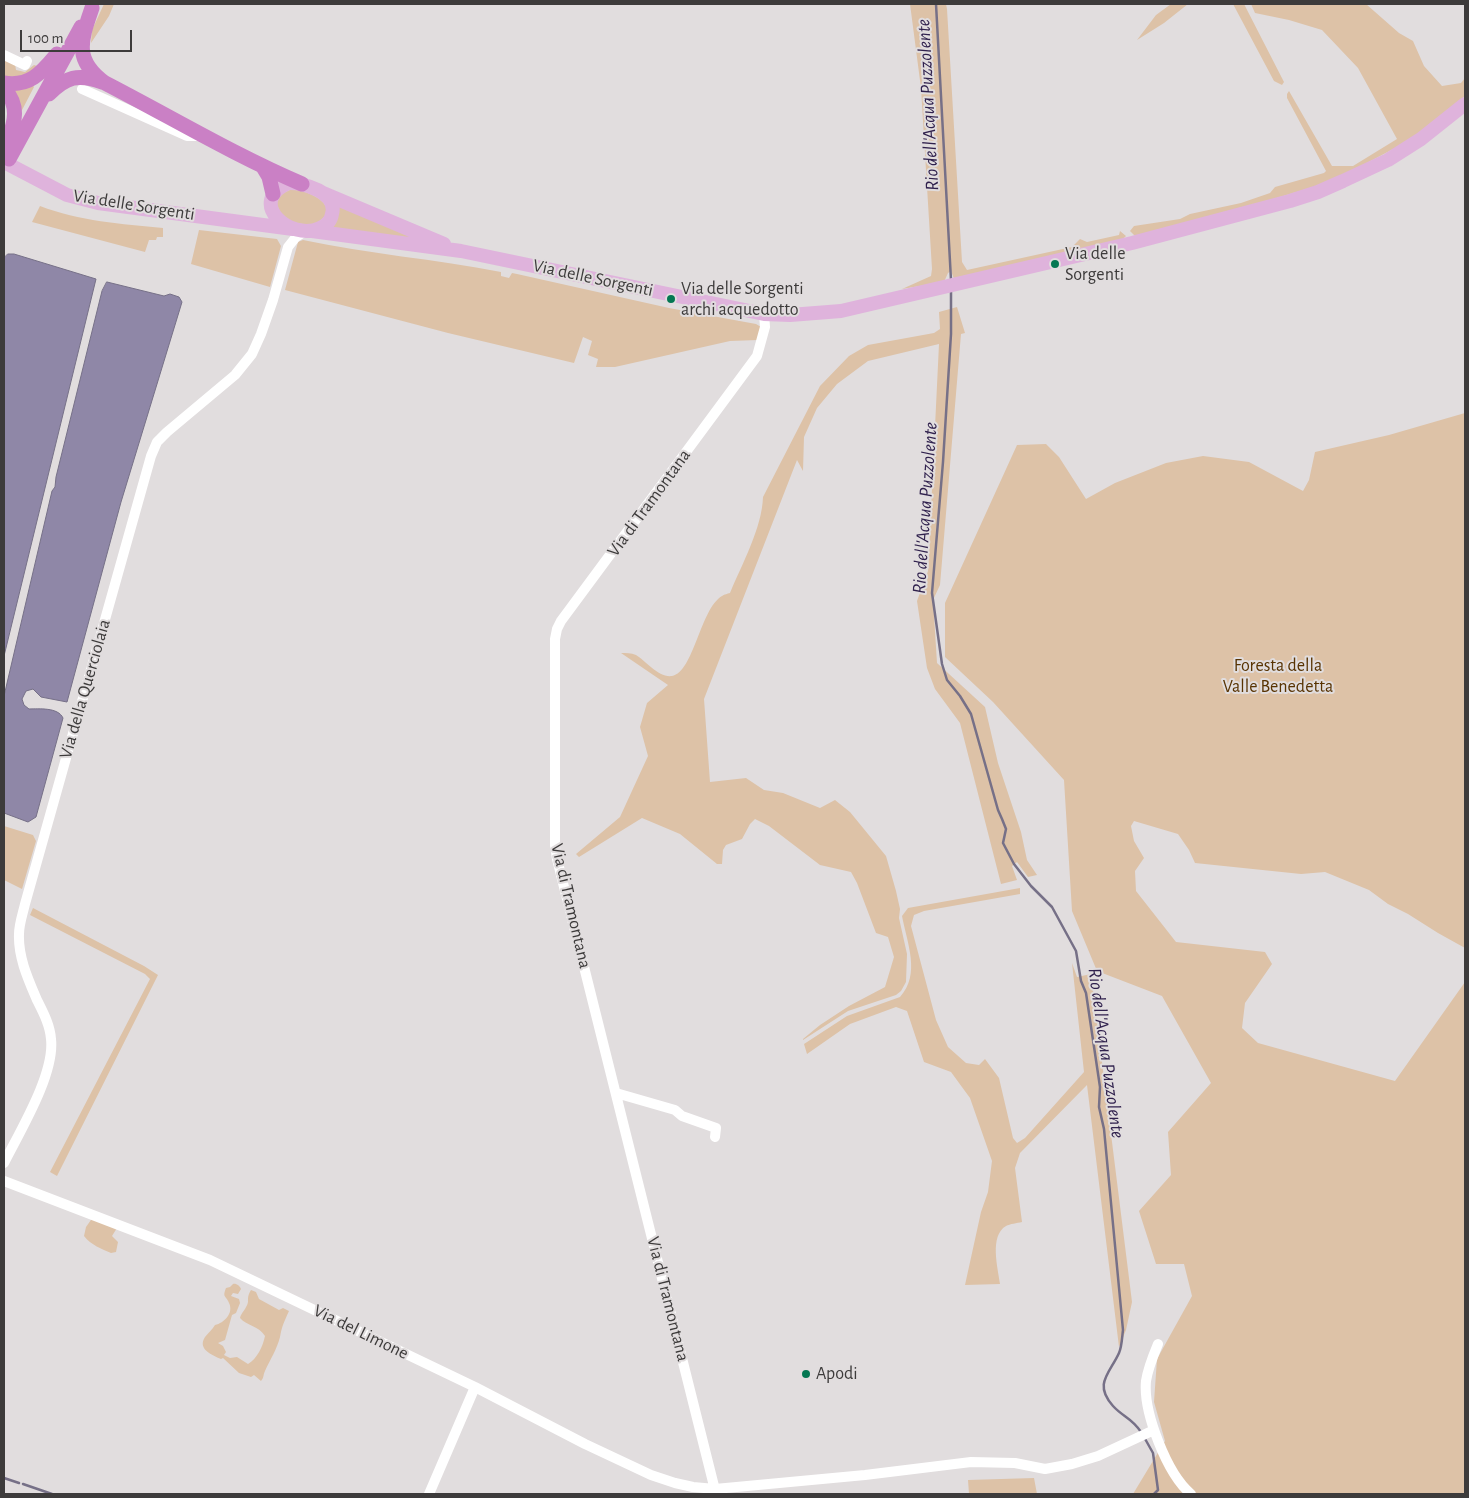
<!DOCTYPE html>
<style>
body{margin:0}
#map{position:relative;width:1469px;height:1498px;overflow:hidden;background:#e1ddde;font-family:"Alegreya Sans",sans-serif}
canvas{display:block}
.frame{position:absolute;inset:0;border:5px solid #3d3b3b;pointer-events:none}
.scale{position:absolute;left:20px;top:30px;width:112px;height:22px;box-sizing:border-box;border:2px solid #3d3b3b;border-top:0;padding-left:6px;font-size:15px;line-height:18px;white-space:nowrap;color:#3d3b3b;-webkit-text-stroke:4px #e1ddde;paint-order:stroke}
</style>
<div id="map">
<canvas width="1469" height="1498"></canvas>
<div class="frame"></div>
<div class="scale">100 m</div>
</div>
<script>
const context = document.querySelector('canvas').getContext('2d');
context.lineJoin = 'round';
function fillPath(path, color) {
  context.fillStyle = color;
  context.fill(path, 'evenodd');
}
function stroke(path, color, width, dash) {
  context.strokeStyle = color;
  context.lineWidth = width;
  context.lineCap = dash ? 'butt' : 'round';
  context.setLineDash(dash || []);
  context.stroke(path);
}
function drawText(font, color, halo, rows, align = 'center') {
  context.font = font + ' "Alegreya Sans",sans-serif';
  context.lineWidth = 4;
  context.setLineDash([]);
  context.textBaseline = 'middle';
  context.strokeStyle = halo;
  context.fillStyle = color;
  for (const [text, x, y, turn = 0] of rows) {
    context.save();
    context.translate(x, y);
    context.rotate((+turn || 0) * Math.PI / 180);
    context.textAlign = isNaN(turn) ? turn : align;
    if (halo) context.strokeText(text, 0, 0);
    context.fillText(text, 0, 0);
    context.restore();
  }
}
fillPath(new Path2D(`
 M104,4H114L109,16L91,43L92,30Z
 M910,4H946L947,9L962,262L967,270L1072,247L1080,239L1087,242L1119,235L1120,231L1126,236L1122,240L954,279L951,271L948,273L944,282L902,289L931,276L932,269L921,88Z
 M1171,4H1188L1164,23L1137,40L1156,15Z
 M1233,4H1244L1284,82L1282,85L1274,81Z
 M1251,4H1366L1399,33L1413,41L1424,66L1442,86L1461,83L1465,78V96L1438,121L1414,138L1333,181L1267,201L1137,236L1134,235L1130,231L1134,226L1180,219L1190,214L1241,203L1270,193L1275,187L1324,173L1326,171L1287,98V94L1289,91L1332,166H1353L1397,139L1358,68L1322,30L1289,20L1255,13Z
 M4,59L15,64L16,70L25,72L34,65L40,67L27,78L4,79Z
 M32,84L34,87L21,112L10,88Z
 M294,188C309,194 324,196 329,213L315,225L291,223L284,220L275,201L277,196Z
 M337,205L416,239L331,228Z
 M40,206C79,221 122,224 163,228V237H157L156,240H149L145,252L32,222Z
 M199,230L277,239L281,246L270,287L191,264Z
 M303,240C368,254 435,259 501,272V276L509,278L512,273L517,274L669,308L756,324L761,327L758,340L730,341L615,367H596L598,359L588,355L592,341L583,337L574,363L448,333L285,290L298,242Z
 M957,307L965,333L961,334L940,585L933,600L937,663L985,707L998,763L1021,832L1027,860L1037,875L1028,877L1017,862L1012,866L1017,880L1001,884L960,723L935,689L927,668L917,601L928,571L939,344L868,361L837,384L817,408L804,437L803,471L797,460L704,699L710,782L746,778L764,790L783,793L820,808L835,800L850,812L886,856L896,891L900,909L899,918L907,954L906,982L901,991L896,995L848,1011L803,1040V1039L820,1025L849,1006L885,987L894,957L888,937L876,933L857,883L851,872L820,865L769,826L755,819L750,824L742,839L726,845L723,850L722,864H717L680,834L642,818L579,857L576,854L620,817L648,756L640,727L647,703L668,685L621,653C626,653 631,653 636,655C646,661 659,678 672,676C694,672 700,609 722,596C725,594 727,594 730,593C742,564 762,528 763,497L820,386L849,356L868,345L934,333L940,329L939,312Z
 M1465,413V948L1438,933L1408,914L1388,904L1369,890L1325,872L1301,874L1195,863L1189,850L1178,834L1134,821L1131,826L1134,841L1144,858L1135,871L1136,891L1176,942L1265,952L1272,964L1245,1003L1242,1028L1258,1043L1395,1081L1465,982V1494H1133L1165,1441L1154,1402L1157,1359L1192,1296L1184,1264H1156L1139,1211L1171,1175L1168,1132L1211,1083L1162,996L1097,971L1072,911L1064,780L993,702L945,657V603L1017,445L1046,444L1059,457L1086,499L1115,483L1166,463L1203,456L1249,462L1303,491L1309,480L1315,452L1389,435Z
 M4,826L33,835L36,841L22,889L4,880Z
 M1020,888V894L924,911L914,915L911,926L936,1020L948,1047L966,1063L979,1065L985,1059L999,1078L1013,1138L1017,1143L1025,1138L1084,1072L1072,963L1077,977L1091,974L1132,1302L1126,1330L1119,1347L1087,1085L1020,1153L1015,1168L1022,1222C1017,1223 1010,1224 1006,1226C989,1236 998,1268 1000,1284L965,1285L981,1212L988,1192L992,1161L970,1098L951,1072L924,1062L907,1011L896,1007L850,1024L807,1054L804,1044L847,1016L900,997C921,974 907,943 902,916L908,908Z
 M33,908L144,966L158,975L57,1176L50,1172L150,979L145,974L30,915Z
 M93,1217L117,1228L112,1236L118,1242L116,1252L111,1253C102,1249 91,1245 84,1236L86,1227Z
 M233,1284C236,1283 240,1286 241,1289L238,1294L233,1293L231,1296L239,1299L240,1303L236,1313L232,1315L225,1340L218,1343L223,1346L226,1352L224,1355L230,1358L237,1357L248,1364C257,1359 263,1346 265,1336C259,1326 247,1326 240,1318C241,1313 247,1308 248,1302C248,1297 248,1295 251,1290L256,1292L259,1299L279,1310L283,1308L289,1311C284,1322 282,1326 280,1337C277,1349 270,1360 265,1371C263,1375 264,1378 261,1381L254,1375L251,1377L239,1373L223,1358L221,1359C212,1355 197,1349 205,1337C209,1332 212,1330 215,1325C224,1323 234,1313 229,1303C226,1295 222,1298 226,1288L230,1287Z
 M1034,1478L1037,1494H969L968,1480Z`), '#ddc2a7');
const water = new Path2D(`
 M8,254H14L96,279L4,656V258Z
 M107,282L164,296L170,294L179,297L182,302L121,502L67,702L41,697L33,689L26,691L22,699L24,705L29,709C39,709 58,707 63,718L36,817L28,822L4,813V696L52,491L55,487L56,477L102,291Z`);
fillPath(water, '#8f87a7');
stroke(water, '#767087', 1);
stroke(new Path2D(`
 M936,4L951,280
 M951,290V334L943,462L932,593L942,664L947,680L960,696L971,714L998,810L1002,819L1006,829L1003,843L1014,864L1031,886L1052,907L1076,951L1081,981L1086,993L1100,1087L1099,1107L1104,1129L1123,1330C1122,1337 1122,1346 1119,1353C1110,1373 1093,1384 1113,1406C1123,1417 1132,1418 1141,1432
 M1144,1437L1153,1453L1158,1490L1154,1494
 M4,1478L19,1483
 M23,1484L52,1494`), '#767087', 2.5);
stroke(new Path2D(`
 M4,55L25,65L27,61
 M82,89L187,136H200
 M616,1093L675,1110L682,1116L716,1128L715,1137
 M4,1163C20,1131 55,1074 51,1039C50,1025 43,1012 37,1000C28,979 18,957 19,934C19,924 23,913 25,904L151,456L157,442L167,432L235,375L252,354L261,334L273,300L288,247L296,237L305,231
 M4,1181L210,1260L475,1387L585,1444L651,1475L675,1483L693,1487L715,1489L865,1475L971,1462L1015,1463L1045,1469L1072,1464L1098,1456L1154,1430
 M1158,1344C1153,1356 1148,1368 1146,1381C1143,1412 1167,1474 1191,1494
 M429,1494L475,1387
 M716,1494L557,859L555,845V639L557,629L561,621L757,356L765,327L764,314`), '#fff', 10);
stroke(new Path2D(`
 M4,162L67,195L98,203L293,229
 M288,183C304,182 338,193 332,214C331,221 327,225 320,228C290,242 246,202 288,183Z
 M323,193L444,244
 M312,231L461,251L764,314L790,315L841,311L1132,243L1290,201L1318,192L1343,181L1388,160L1421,139L1465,104`), '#dfb3dc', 14);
stroke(new Path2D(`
 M92,8C81,40 73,60 105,83C171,117 234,155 302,184
 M4,83C30,87 41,73 57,54
 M4,88C22,109 13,125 6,148
 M49,94C66,77 78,73 102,82
 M9,159L81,27
 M263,167L269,177L273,194`), '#ca80c5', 15);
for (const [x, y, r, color] of [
 [1055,264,5,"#047752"],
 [671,299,5,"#047752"],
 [806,1374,5,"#047752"]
]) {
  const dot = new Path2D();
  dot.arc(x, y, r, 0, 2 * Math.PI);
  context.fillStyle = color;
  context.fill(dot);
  stroke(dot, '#e1ddde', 2);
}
drawText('18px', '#3d3b3b', '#e1ddde', [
 ["Via delle Sorgenti",134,205,9],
 ["Via delle Sorgenti",593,278,12],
 ["Via di Tramontana",649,503,-54],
 ["Via della Querciolaia",85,689,-74],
 ["Via di Tramontana",571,906,77],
 ["Via di Tramontana",668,1299,76],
 ["Via del Limone",361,1332,26]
]);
drawText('18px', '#3d3b3b', '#e1ddde', [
 ["Via delle",1065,254],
 ["Sorgenti",1065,275],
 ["Via delle Sorgenti",681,289],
 ["archi acquedotto",681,310],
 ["Apodi",816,1374]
], 'left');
drawText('18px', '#583302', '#e1ddde', [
 ["Foresta della",1278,666],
 ["Valle Benedetta",1278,687]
]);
drawText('italic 19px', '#30214d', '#e1ddde', [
 ["Rio dell'Acqua Puzzolente",928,105,-93],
 ["Rio dell'Acqua Puzzolente",925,508,-86],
 ["Rio dell'Acqua Puzzolente",1106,1053,82]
]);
</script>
